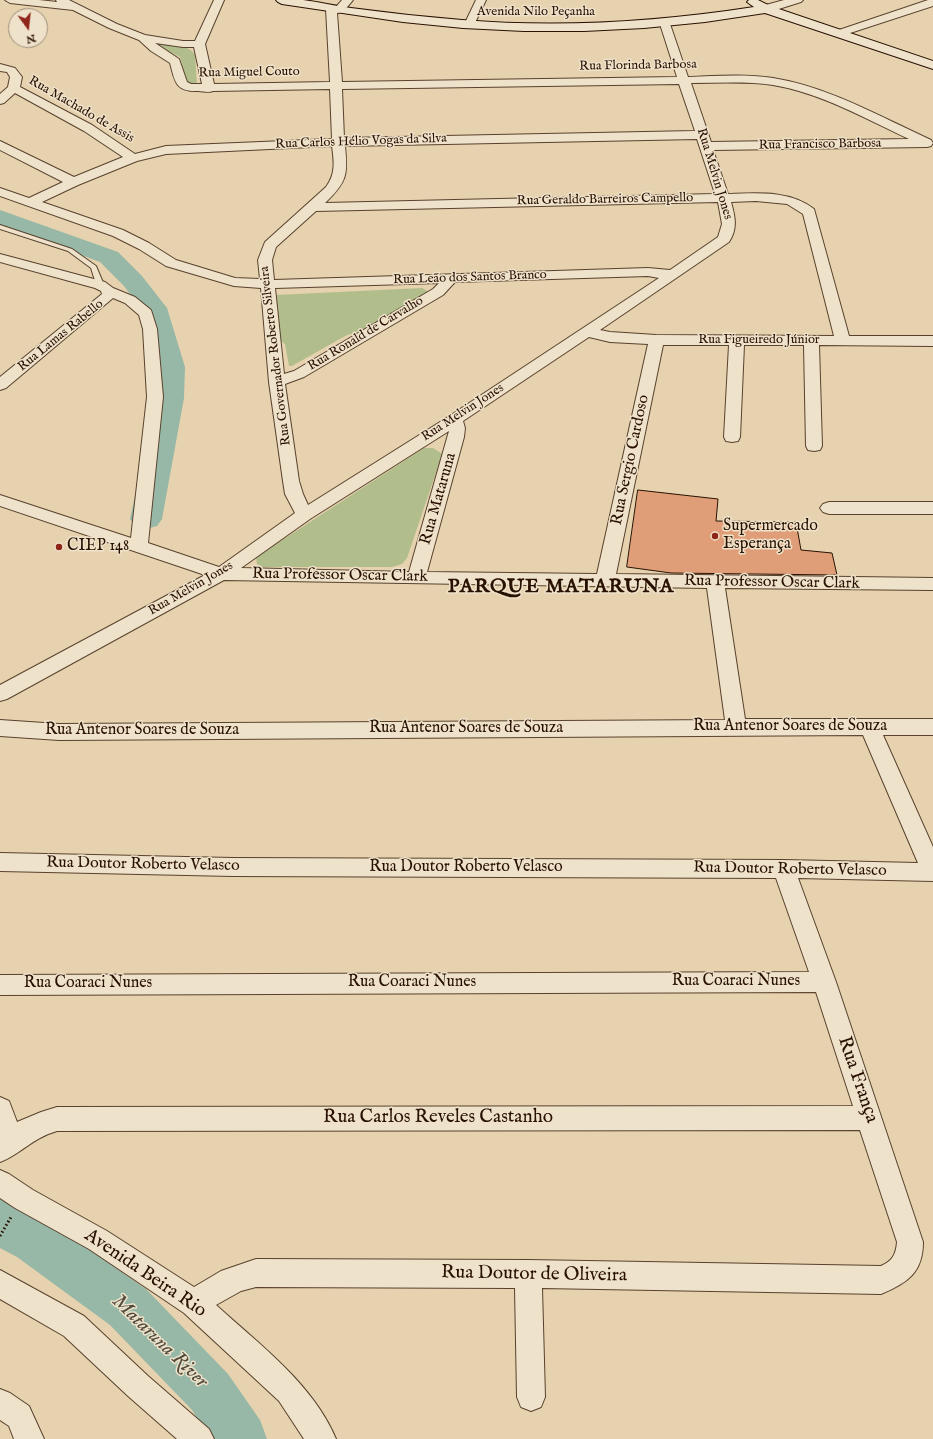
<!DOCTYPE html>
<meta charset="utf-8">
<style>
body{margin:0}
#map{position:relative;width:933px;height:1439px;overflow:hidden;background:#e6d2ae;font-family:"IM FELL English",serif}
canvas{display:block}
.north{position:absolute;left:8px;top:8px;width:40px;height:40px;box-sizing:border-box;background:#efe2ca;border:1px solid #a08e7a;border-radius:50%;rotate:165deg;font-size:11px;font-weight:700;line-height:16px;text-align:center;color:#291102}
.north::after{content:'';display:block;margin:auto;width:14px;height:18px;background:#8f2418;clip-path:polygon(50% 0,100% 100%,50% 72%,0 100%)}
</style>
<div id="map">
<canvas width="933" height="1439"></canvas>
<div class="north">N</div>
</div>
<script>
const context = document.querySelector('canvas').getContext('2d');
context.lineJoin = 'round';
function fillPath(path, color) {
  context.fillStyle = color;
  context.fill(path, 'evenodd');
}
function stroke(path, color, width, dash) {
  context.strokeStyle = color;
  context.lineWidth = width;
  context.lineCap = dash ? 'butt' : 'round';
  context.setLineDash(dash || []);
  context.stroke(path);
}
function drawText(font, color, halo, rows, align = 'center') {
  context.font = font + ' "IM FELL English",serif';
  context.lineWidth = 3;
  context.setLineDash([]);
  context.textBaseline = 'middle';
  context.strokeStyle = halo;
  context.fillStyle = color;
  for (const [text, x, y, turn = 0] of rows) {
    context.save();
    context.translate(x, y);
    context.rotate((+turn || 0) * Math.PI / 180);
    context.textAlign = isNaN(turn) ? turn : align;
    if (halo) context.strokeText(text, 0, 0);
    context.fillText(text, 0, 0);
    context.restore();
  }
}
fillPath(new Path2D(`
 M158,43C167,42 190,45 195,55L197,85L187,83L180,57L157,46Z
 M422,288L429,292L367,330L347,335L292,366H289L285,344L278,339L274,297L276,295Z
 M424,448H433L441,453L442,455L407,558L402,564L392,567H262L257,564L256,557Z`), '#b2bd8c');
fillPath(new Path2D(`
 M0,210L118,252L142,276L167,308L185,367L184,398L162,519L157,526L146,529L135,526L130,519L156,398L157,367L141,309L124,286L100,262L0,225Z
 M0,1199L51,1223L146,1289L228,1374L260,1420L267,1439H210L192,1410L110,1325L17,1257L0,1248Z`), '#97b8a7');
const building = new Path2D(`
 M638,490L718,499L716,521L796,522L801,550L832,553L837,575L671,573L627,567Z`);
fillPath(building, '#df9e77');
stroke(building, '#291102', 1);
const service = new Path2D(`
 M0,225L72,249L96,266L104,285L100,287H97L91,268L68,251L0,229Z`);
const minor = new Path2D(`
 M5,0H39L57,2L56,0H69L117,24L145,35L183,41H195L214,0H224L205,44L214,84L330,82L326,9L331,6L335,8L342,0H353L343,12L337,13L342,82L677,77L660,24L665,21L670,24L688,77C717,76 745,74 773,78C829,87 881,117 931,140L933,143L931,146L927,147L713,150L728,194C757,193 790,190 814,209L849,336H933V346L819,345L822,446L820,450L814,451L808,450L806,446L804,345H744L740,437L738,441L732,442L726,441L724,437L729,345H663L616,574L933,578V590L725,588L745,719H933V735H883L933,847V881L798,878L836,982L923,1242C923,1273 907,1283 881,1294L542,1288L545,1397L541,1407L531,1411L521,1407L517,1397L515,1288L256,1287L241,1291L216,1305C259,1344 313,1384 336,1439H304L279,1401L184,1313L89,1249L15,1208L0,1198V1170L9,1174L33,1190L107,1231L194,1287L221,1271L256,1259L528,1260L881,1266C892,1261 896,1255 897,1242L860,1130L57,1131C32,1138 21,1154 0,1162V1097L9,1101L17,1122L41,1112L57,1107L853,1106L816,992L0,995V975L809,972L776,878L233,876L0,871V853L233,858L784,860L918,863L863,735L59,740L0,736V720L59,724L725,720L707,588L224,580L7,699L0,701V685L205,575L0,506V495L131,538L147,397L143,329L139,315L125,303L113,298L6,388L0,390V377L102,294L101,291L95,288L0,262V254L105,282L113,288L135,297L151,310L157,329L163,397L148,543L219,567L295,513L285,494L283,481L269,382L261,288L234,286L166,266L139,249L113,236L0,196V188L29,198L63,182L0,150V141L74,177L123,157L84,131L15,93L4,103L0,104V94L8,87L10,77L7,72L0,71V64L15,68L22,77L20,87L92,125L135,154L166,146L332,139L330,89L213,91C208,93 203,91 198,91C175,92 175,81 170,63L151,51L139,40L109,28L73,10L10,3ZM155,43L183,47H194L202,84H191L187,82L179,59ZM691,83C718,83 746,81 773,85C821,93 866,119 909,139L711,142ZM679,84L695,131L344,138L342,89ZM697,139L715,194L325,203C347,182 348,175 345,146ZM332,146C334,161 336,174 326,187L265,242L258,260L260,279L235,278L176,260L149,243L123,230L42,202L78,185L137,161L166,154ZM756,201L787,204L803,214L834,336L656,335L610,332L600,330L729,242C738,229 735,216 731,202ZM718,202L722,224L718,237L670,270L648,268L274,280L272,260L276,247L316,211ZM648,276L659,278L448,417L308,505L303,494L299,481L285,384L304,377L443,295L455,282ZM439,283L433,289L294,371L284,374L275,288ZM589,337L610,342L648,344L597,574L427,572L464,437L465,428L463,421ZM449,431L409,572L241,568L310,519Z
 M476,0H486L473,27H465L464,25Z
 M928,0H933V6L844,35L840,36L834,33L836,31Z
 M829,502H933V514H829L823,512L820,508L823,504Z
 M0,1270L84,1316L148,1376L209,1429L214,1439H177L128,1396L64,1336L0,1299Z
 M0,1389L10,1393L29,1406L44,1439H14L9,1426L0,1420Z`);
const tertiary = new Path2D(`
 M784,0H803L801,2L766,13L762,12L760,9L762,6Z`);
const secondary = new Path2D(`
 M276,0C285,0 294,0 303,0C319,2 335,6 351,8C388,13 425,17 462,20C560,28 657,22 754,7L747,2L749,0H758L770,6L933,61V69L765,13L705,22L644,28L584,31H524L463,28L403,22L282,4L278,2Z`);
stroke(service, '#58412d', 2);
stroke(minor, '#58412d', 2);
stroke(tertiary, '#58412d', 2);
stroke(secondary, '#291102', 2);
stroke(new Path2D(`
 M0,1236L11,1217`), '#291102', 3, [1.5, 2.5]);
fillPath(service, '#efe2ca');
fillPath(minor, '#efe2ca');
fillPath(tertiary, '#efe2ca');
fillPath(secondary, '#efe2ca');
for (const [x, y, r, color] of [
 [715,536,4,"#8f2418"],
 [59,547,4,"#8f2418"]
]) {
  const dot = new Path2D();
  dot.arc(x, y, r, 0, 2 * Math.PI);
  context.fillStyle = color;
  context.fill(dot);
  stroke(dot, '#efe2ca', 1.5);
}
drawText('13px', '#291102', '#efe2ca', [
 ["Avenida Nilo Peçanha",536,12],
 ["Rua Florinda Barbosa",638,66,-1],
 ["Rua Miguel Couto",249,73,-1],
 ["Rua Machado de Assis",81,110,30],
 ["Rua Carlos Hélio Vogas da Silva",361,142,-2],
 ["Rua Francisco Barbosa",820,145,-1],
 ["Rua Melvin Jones",714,174,73],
 ["Rua Geraldo Barreiros Campello",605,200,-1],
 ["Rua Leão dos Santos Branco",470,278,-2],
 ["Rua Ronald de Carvalho",366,334,-31],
 ["Rua Lamas Rabello",61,336,-39],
 ["Rua Figueiredo Júnior",759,340],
 ["Rua Governador Roberto Silveira",276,356,-97],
 ["Rua Melvin Jones",463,413,-33],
 ["Rua Melvin Jones",191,589,-30]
]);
drawText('16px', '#291102', '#efe2ca', [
 ["Rua Sergio Cardoso",631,460,-78],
 ["Rua Mataruna",439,499,-74],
 ["Rua Professor Oscar Clark",340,576,1],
 ["Rua Professor Oscar Clark",772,583,1],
 ["Rua Antenor Soares de Souza",790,727],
 ["Rua Antenor Soares de Souza",466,729],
 ["Rua Antenor Soares de Souza",142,731],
 ["Rua Doutor Roberto Velasco",143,865,1],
 ["Rua Doutor Roberto Velasco",466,868],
 ["Rua Doutor Roberto Velasco",790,870,1],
 ["Rua Coaraci Nunes",736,982],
 ["Rua Coaraci Nunes",412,983],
 ["Rua Coaraci Nunes",88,984]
]);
drawText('16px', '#291102', '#efe2ca', [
 ["Supermercado",723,527],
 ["Esperança",723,545],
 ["CIEP 148",67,547]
], 'left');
drawText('19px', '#291102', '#efe2ca', [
 ["Rua França",857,1080,71],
 ["Rua Carlos Reveles Castanho",438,1118],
 ["Avenida Beira Rio",145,1274,34],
 ["Rua Doutor de Oliveira",534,1275,1]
]);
context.letterSpacing = '1px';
drawText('bold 20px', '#291102', '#efe2ca', [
 ["PARQUE MATARUNA",561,588]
]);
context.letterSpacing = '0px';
drawText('italic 20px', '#504b3c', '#efe2ca', [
 ["Mataruna River",159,1342,44]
]);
</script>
